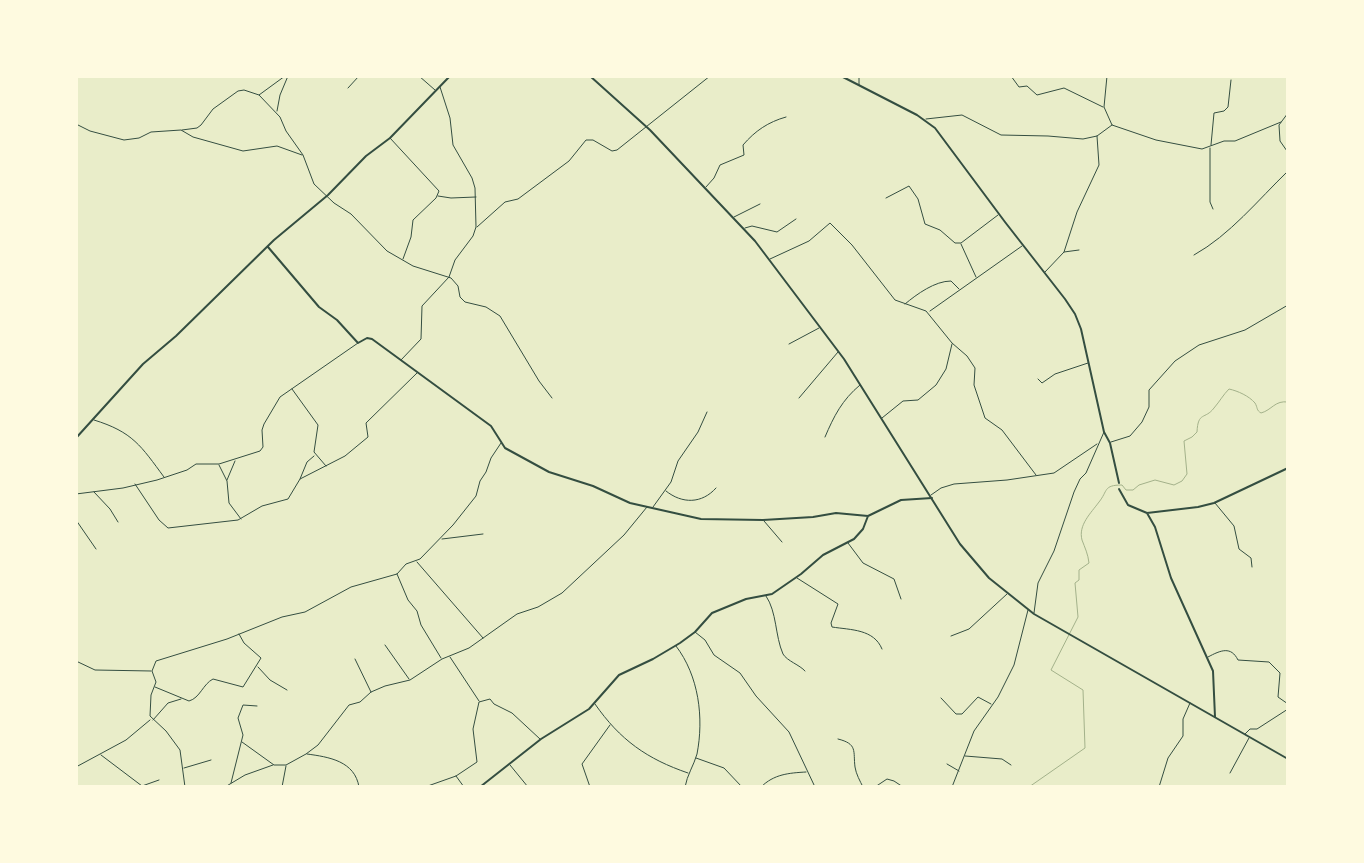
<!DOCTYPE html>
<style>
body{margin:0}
#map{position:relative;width:1364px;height:863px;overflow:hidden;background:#e9edc9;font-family:"IBM Plex Sans",sans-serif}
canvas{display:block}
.frame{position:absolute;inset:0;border:78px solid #fefae0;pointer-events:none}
</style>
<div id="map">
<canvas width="1364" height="863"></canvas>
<div class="frame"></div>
</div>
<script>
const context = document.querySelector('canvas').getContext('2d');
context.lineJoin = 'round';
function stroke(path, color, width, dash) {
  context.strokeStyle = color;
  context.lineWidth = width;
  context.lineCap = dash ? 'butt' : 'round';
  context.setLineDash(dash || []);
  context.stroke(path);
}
stroke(new Path2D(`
 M1029,787L1085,748L1083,690L1051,670L1078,617L1075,583L1079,580V570L1089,563C1088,554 1085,548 1082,540C1078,525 1091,513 1099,502C1108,491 1103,485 1122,485L1126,490H1133L1139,485L1155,480L1174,485L1182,481L1187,474L1184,441L1192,437L1197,432C1198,411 1205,420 1214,408C1220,401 1223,395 1229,389C1238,391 1249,396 1255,403C1258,408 1256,410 1261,413C1272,410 1275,400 1288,402`), '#a3b18a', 1);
stroke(new Path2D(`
 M285,76L259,95L280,117L286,131L303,155L314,184L334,203L351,214L387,251L413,266L451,278L458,286L460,297L465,302L486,307L500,316L539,381L552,398
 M419,76L435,90
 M859,76V85
 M1011,76L1019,87L1027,86L1037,95L1064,88L1103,107
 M1107,76L1104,107L1112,125L1156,140L1202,149L1224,141H1235L1281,122
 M348,88L359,76
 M277,111L280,95L288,76
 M1288,113L1279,125L1280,141L1287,151L1288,166
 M926,119L962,115L1001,135L1048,136L1083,139L1097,136L1112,125
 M76,124L90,131L124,140L139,138L151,132L181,130L193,137L243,151L277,146L302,155
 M182,130L197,128L201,125L213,109L238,91L244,90L259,95
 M390,138L439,191L436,198L413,220L411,237L403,259
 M1211,145L1214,113L1224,111L1228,107L1231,80
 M1210,148V202L1213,209
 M706,187L714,178L720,165L744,155L743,145C755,131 768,122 786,117
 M438,196L451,198L476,197
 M886,198L909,186L918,199L925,224L940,230L955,243H961L998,215
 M734,217L760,204
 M477,227L505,202L518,199L569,161L586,140H593L612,151L617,150L710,76
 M745,228L752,226L777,232L796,219
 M961,244L976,277
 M1064,252L1077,212L1099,165L1097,136
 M1194,255C1230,235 1258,200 1288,171
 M770,259L809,241L830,223L852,245L895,300L926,311L952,343L967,356L975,368L974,385L985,418L1002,430L1036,475
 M1045,272L1064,252L1079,250
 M905,304C917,294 935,281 951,281L959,289
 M930,311L1022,246
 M789,344L819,328
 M401,360L421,339L422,306L449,277L455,260L473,236L476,227L475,188L472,178L453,145L450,118L440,87
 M1038,379L1042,383L1055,374L1088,363
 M292,389L318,425L314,452L326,466
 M799,398L838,352
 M882,418L903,401L918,400L936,385L946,369L952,344
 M94,420C133,432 141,446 164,477
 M825,437C834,416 842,400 860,385
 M1111,442L1130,436L1142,422L1149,407V390L1175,361L1199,345L1245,330L1288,305
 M219,465L227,481L229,503L241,519
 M300,479L307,462L314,456
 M227,480L235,461
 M135,484L159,520L168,528L238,520L262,506L288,499L300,479L345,456L368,437L366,423L417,373
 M666,491C682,504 702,504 716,488
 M94,492L110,509L118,522
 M76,494L123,488L157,480L187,470L196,464H219L260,451L263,447L262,430L264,424L280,397L358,343
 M931,495L941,488L954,484L1007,480L1054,473L1097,444
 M1215,503L1234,526L1239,549L1251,558L1252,567
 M653,507L671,482L678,461L698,432L707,412
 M76,520L96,549
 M764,521L782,542
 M442,539L483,534
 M848,543L863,563L894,579L901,599
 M417,562L483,638
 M397,574L408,600L417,611L421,625L441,658
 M797,578L838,604L831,623L832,627C851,630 874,629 882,649
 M766,596C777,612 775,636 783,654C787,661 800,665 805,671
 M1034,613L1038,583L1054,551L1074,492L1080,479L1086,473L1104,432
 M695,632L705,640L714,655L740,673L756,696L789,732L815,787
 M951,636L969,629L1007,594
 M385,645L409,679
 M676,646C699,676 704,718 697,754C694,765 687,775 685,787
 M450,657L479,701
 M1208,657C1221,650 1231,646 1238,660L1269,662L1280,673L1278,697L1288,704
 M355,659L371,692
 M76,661L95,670L151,671
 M258,667L270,680L287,690
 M155,687L189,701C200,698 203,684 213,679L243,687L261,658L244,643L239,634
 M941,698L956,714H962L978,697L991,704
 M595,704C620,740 647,759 688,773
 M153,720L168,703L181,699
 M1245,734L1250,729H1257L1288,709
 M838,739C858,744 853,751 855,767C856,774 860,781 863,787
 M242,742L274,765H286L306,754L318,745L349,705L360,702L371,692L385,686L410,680L442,659L469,648L517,614L538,607L562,593L624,535L647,507
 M307,754C329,757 355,761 359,787
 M101,755L142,786L159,780
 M965,756L1002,759L1011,765
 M696,758L724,768L742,787
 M947,764L959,771
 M510,765L528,787
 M76,767L126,740L150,720
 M184,768L211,760
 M1230,773L1249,738
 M456,776L464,787
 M231,783L243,735L238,718L243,705L257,706
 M185,787L180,750L166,731L150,716L151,695L156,682L152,671L156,661L227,639L282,617L305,612L351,587L397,574L406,564L420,559L453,525L476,496L480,481L486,472L491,458L501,443
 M225,787L245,775L273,765
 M282,787L286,766
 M425,787L456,776L477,762L473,729L479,702L490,699L494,704L512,713L540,739
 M590,787L582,764L610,725
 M761,787C774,774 789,773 806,772
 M875,787L887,779L894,781L903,787
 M952,787L974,731L998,697L1014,665L1028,610
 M1159,787L1168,758L1183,736V719L1190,703`), '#344e41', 1);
stroke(new Path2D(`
 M841,76L917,115L935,128L1005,222L1065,299L1075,314L1081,329L1104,432L1110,443L1119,483
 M268,247L319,307L337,320L358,343L367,338L372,339L491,426L505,448L549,472L593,486L630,503L701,519L763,520L813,517L836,513L868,516L901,500L932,498
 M76,438L143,364L176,336L274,240L328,195L366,156L390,138L450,76
 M1119,489L1128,505L1147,513L1155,527L1171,578L1213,671L1215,717
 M1147,513L1198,507L1214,503L1288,468
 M480,787L541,739L589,709L619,675L653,659L680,643L695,632L712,613L746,599L772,594L801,574L823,555L854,539L863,529L868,516`), '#344e41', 2);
stroke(new Path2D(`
 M590,76L650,130L755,241L844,359L960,544L989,578L1034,614L1288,759`), '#344e41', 2);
</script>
